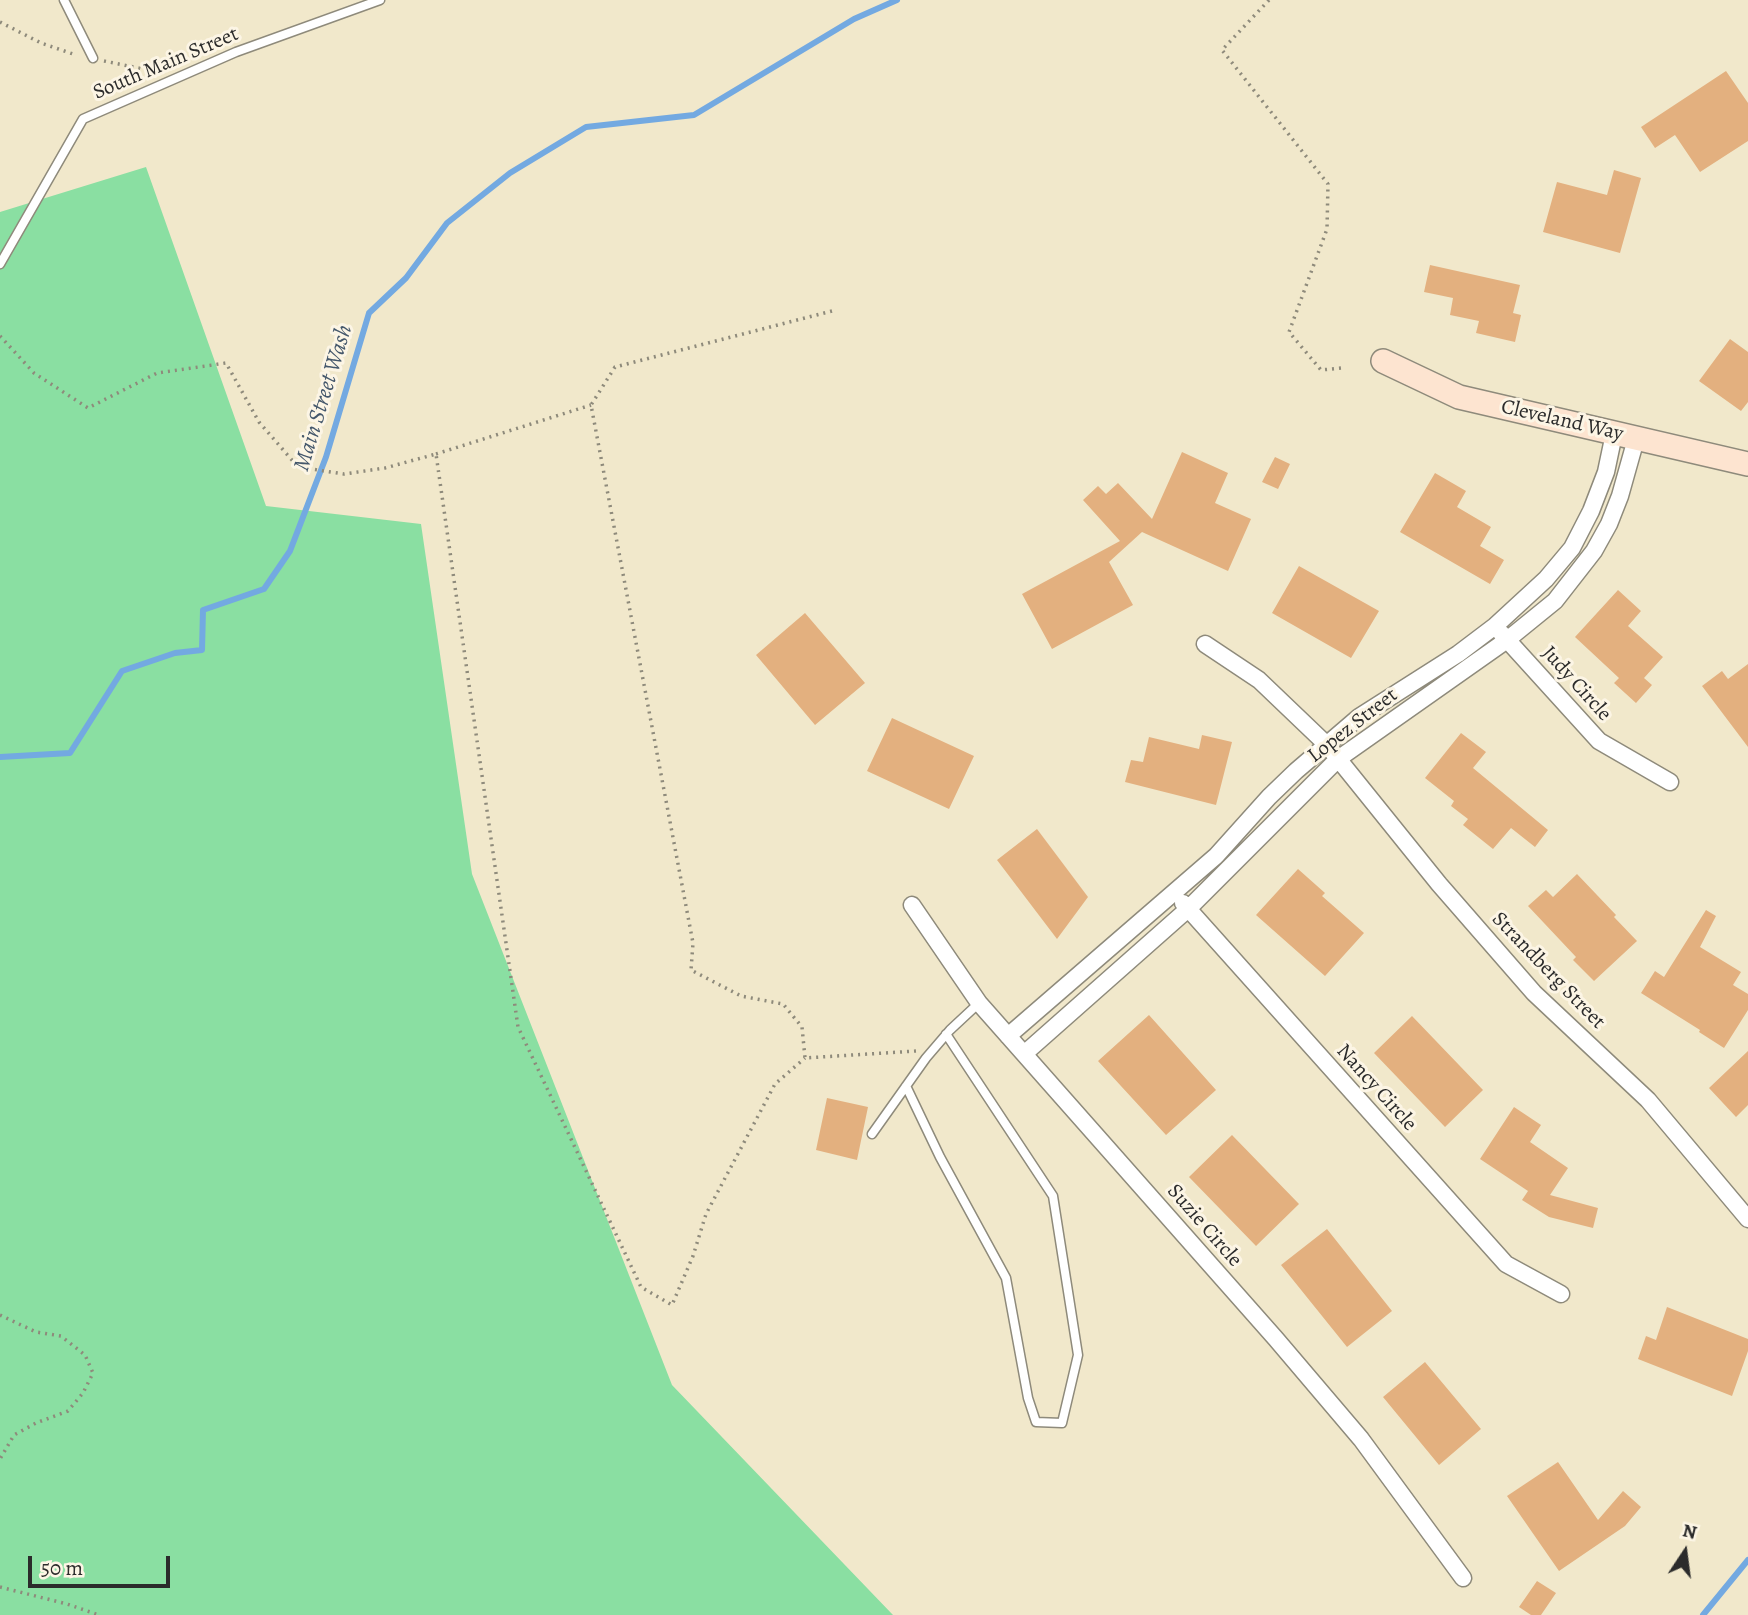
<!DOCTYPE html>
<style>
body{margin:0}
#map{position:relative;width:1748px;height:1615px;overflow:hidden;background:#f1e8cb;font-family:Alegreya,serif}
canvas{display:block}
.north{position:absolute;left:1650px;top:1517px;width:70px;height:70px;-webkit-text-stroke:5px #fcf5e5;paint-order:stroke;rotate:13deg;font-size:19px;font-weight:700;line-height:28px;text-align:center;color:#2b2b2b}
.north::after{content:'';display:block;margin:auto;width:24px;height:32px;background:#2b2b2b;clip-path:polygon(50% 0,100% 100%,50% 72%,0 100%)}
.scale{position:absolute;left:28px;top:1556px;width:142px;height:32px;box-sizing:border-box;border:4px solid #2b2b2b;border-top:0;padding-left:9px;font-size:21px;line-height:24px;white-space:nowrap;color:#2b2b2b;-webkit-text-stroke:5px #fcf5e5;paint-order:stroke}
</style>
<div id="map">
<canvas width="1748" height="1615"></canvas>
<div class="north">N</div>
<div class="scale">50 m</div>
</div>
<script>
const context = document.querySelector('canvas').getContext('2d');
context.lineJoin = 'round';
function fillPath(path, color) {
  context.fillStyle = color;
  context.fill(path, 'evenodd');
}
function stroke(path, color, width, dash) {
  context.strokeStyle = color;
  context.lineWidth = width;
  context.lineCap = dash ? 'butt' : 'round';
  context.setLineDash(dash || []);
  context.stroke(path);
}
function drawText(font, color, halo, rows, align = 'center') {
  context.font = font + ' Alegreya,serif';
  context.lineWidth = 6;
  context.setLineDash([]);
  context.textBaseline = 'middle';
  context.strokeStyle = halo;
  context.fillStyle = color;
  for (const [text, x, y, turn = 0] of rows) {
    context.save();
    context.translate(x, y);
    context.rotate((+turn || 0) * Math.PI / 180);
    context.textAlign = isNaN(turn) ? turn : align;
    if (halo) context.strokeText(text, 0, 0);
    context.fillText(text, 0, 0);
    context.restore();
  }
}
fillPath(new Path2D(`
 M146,167L266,506L421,524L472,874L672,1385L893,1615H0V212Z`), '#8adfa2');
stroke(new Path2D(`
 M0,757L70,753L122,671L175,653L202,650L203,610L264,589L290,551L326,457L369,313L406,278L447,223L510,173L586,127L694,115L854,19L897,0
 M1703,1615L1748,1560`), '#73a9e1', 6);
fillPath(new Path2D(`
 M1726,71L1748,103V141L1700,172L1675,135L1655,148L1641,127Z
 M1614,170L1641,178L1620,253L1543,232L1557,182L1607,195Z
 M1430,265L1520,285L1513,313L1521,315L1515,342L1476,333L1479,321L1450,315L1453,298L1424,292Z
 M1730,339L1748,352V402L1741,411L1699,381Z
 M1182,452L1228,473L1215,503L1251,519L1228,571L1142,532L1109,562L1133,605L1052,649L1022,594L1120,541L1083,500L1098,486L1106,494L1118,483L1152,519Z
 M1275,457L1290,464L1278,489L1262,482Z
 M1435,473L1466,491L1457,507L1491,527L1480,546L1504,560L1490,584L1400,532Z
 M1299,566L1379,611L1351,658L1272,613Z
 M1618,590L1641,611L1628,626L1663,657L1644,678L1652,685L1636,703L1614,683L1619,678L1575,637Z
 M805,613L865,683L815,725L756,655Z
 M1748,664V747L1702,686L1722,671L1728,679Z
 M892,718L974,756L949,809L867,771Z
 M1461,733L1486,752L1473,768L1548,830L1535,847L1511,828L1493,849L1463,825L1468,819L1451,806L1454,801L1425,778Z
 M1202,735L1232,742L1216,805L1125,782L1131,760L1143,762L1149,737L1199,749Z
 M1037,829L1088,897L1057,939L997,860Z
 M1298,869L1325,893L1322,896L1364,933L1325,976L1256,915Z
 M1577,874L1616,915L1614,917L1637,941L1594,981L1573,960L1576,957L1528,906L1546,890L1553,897Z
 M1706,910L1716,916L1700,947L1741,972L1733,985L1748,994V1010L1724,1048L1699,1032L1700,1030L1641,993L1655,971L1664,977Z
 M1149,1015L1216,1090L1166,1135L1098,1061Z
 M1412,1016L1483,1090L1445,1127L1374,1053Z
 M1748,1051V1105L1736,1117L1709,1088Z
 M827,1098L868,1107L857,1160L816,1150Z
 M1514,1107L1541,1125L1530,1142L1568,1168L1550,1195L1598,1208L1593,1228L1549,1217L1522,1200L1528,1191L1480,1159Z
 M1232,1135L1299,1204L1256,1246L1189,1177Z
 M1327,1229L1392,1311L1347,1347L1281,1265Z
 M1667,1307L1748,1339V1351L1732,1396L1638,1359L1646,1336L1656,1340Z
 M1425,1362L1481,1429L1439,1465L1383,1397Z
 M1558,1462L1598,1520L1623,1491L1641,1507L1625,1526L1559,1571L1507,1496Z
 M1537,1581L1556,1593L1541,1615H1531L1519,1607Z`), '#e3b07f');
const lane = new Path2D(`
 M64,0L93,58
 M0,264L83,119L236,52L380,0
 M906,1086L940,1157L1006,1278L1028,1398L1036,1422L1062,1423L1078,1355L1053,1196L946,1034
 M872,1134L926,1058L950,1030L979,1003`);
const street = new Path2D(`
 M1501,633L1599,741L1670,782
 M1205,644L1259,680L1327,745L1439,884L1534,993L1648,1100L1748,1219
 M1183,903L1506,1264L1561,1294
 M912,905L979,1003L1276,1339L1361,1439L1463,1578
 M1008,1036L1216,856L1269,797L1296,771L1359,717L1458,654L1495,626L1546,579L1572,548L1591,511L1606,472L1614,434
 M1024,1054L1188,909L1338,759L1507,640L1555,601L1594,551L1609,524L1620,496L1636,439`);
const secondary = new Path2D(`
 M1383,361L1459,397L1748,464`);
stroke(lane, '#8e8a7b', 11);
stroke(street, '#8e8a7b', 19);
stroke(secondary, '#8e8a7b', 26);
stroke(new Path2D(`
 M1269,0L1222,50L1328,184L1327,229L1289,332L1321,370L1342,368
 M0,22L41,43L76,55
 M104,61L158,72
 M832,311L615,367L591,405L693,943L691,970L741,996L783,1004L802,1027L805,1058L916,1051
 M0,336L34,373L88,408L157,373L226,363L259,422L298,467L344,474L385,468L436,454L518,1027L641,1287L672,1305L693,1256L706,1214L775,1084L805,1058
 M436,454L591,405
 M0,1315L36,1332L61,1336L85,1355L93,1373L83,1393L68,1411L36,1423L14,1435L0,1459
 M0,1587L67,1604L99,1615`), '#8e8a7b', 3.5, [2, 5]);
stroke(lane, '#fff', 8);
stroke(street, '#fff', 16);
stroke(secondary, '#fde4d0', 23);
drawText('21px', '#2b2b2b', '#fcf5e5', [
 ["South Main Street",166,64,-23],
 ["Cleveland Way",1562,421,13],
 ["Judy Circle",1576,684,48],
 ["Lopez Street",1353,726,-38],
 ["Strandberg Street",1548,971,46],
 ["Nancy Circle",1376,1088,48],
 ["Suzie Circle",1204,1226,49]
]);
drawText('italic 23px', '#44576b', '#fcf5e5', [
 ["Main Street Wash",324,398,-73]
]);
</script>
